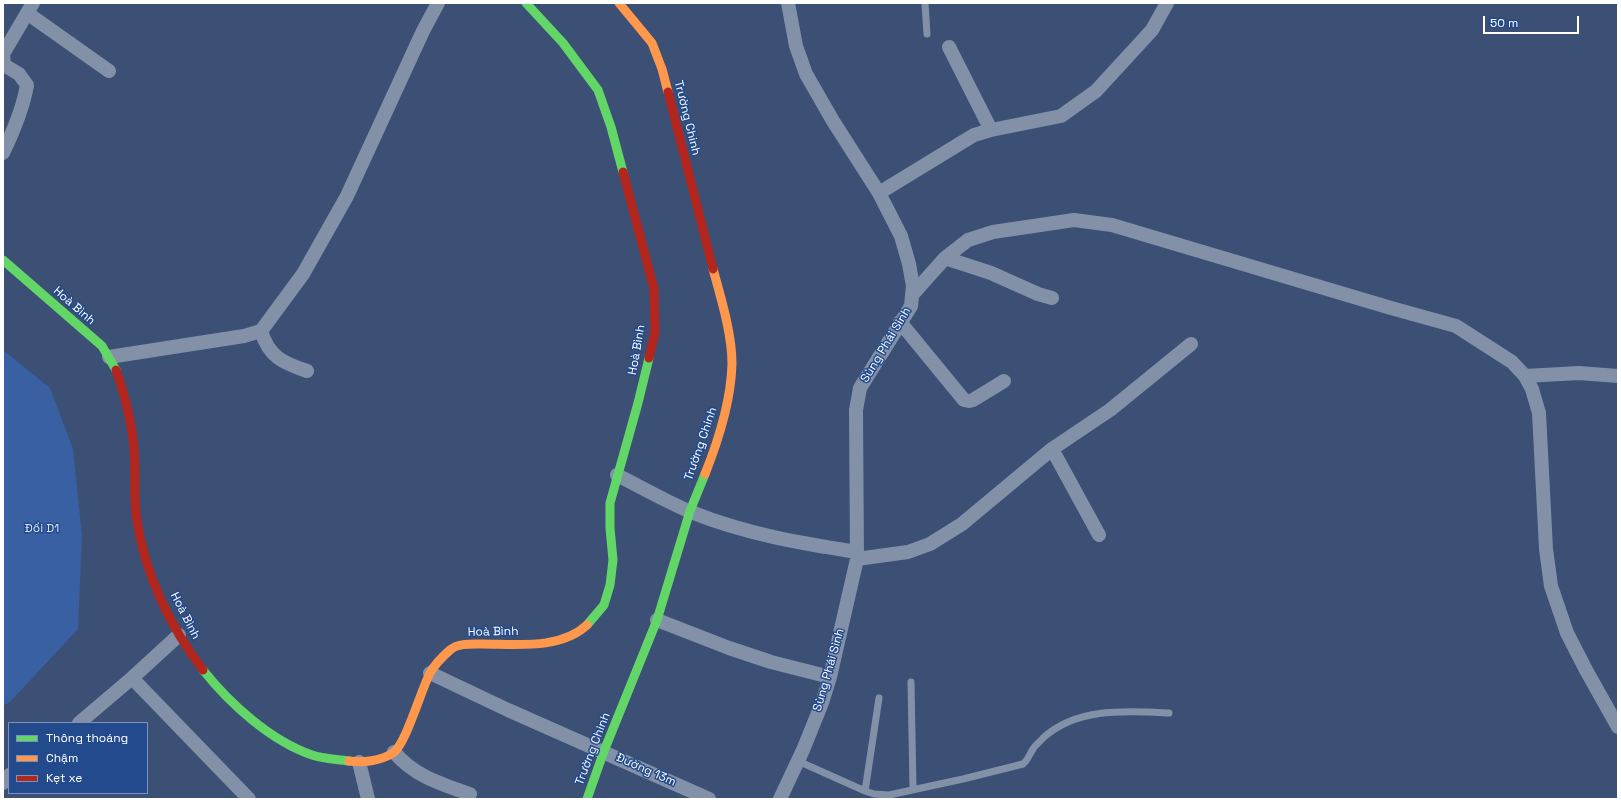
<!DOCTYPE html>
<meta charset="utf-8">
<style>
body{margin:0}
#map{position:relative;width:1621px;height:802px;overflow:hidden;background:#3b5074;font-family:"Space Grotesk",sans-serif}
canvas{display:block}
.frame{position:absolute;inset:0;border:4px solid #fff;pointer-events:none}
.legend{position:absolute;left:8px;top:722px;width:140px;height:72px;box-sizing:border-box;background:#234a8c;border:1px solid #7b92ba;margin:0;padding:5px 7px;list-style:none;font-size:12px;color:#fff}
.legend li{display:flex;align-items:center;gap:8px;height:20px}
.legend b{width:20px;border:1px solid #7b92ba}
.scale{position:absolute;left:1483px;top:16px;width:96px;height:18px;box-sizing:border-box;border:2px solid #fff;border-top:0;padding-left:5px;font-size:12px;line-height:14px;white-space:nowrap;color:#fff;-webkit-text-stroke:3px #234a8c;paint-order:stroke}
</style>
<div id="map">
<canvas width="1621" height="802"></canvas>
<div class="frame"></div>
<ul class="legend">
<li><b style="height:5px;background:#63d668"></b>Thông thoáng</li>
<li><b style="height:5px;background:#ff974d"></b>Chậm</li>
<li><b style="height:5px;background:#b3261e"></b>Kẹt xe</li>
</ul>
<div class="scale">50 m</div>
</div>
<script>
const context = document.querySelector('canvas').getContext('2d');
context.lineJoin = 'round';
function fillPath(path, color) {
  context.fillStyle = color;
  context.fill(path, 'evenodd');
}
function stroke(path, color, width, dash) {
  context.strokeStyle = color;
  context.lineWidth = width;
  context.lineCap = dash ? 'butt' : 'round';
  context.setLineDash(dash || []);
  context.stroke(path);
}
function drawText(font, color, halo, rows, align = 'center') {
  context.font = font + ' "Space Grotesk",sans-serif';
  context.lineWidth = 3;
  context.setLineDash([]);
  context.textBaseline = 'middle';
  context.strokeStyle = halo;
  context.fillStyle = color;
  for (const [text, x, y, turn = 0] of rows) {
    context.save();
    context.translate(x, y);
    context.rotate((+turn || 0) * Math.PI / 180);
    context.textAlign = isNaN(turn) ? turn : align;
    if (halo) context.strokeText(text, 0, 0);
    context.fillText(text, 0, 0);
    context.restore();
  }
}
fillPath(new Path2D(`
 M3,350L50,388L73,449L82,536L78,629L10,702L3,706Z`), '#3860a2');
stroke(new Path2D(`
 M925,3L927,34
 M911,682L913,789
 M798,761L865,791L874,794L889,795L963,779L1023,764C1028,760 1029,755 1033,749C1035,745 1040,742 1043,738C1077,707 1126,711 1169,713
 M865,791L879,698`), '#8291a8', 7);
stroke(new Path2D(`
 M27,13L109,71
 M949,47L991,130
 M3,153C13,132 23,109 27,85L19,74L4,65L3,54L33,3
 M879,193L974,135L991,130L1061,116L1096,91L1152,30L1167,3
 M945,258L991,273L1038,294L1052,298
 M912,295L945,258L968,240L993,232L1074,220L1112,225L1391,308L1456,326L1512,362L1525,376L1532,389L1539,413L1546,549L1551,586L1567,633L1586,670L1618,727
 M900,322L964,400L969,401L973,400L1004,381
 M261,331C269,357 283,363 307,371
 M109,357L244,336L261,331L303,274L347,196L423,31L438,3
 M1525,376L1579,373L1618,376
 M1052,449L1099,535
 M617,475C641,487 665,501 691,512C746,534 799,543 857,552
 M857,559L908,552L930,544L962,524L1052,449L1110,410L1191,344
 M657,620L729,648L771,662L830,677
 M430,673L508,710L709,799
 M132,678L249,799
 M79,723L132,678L179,635
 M394,752C414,776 441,784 470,794
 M359,762L368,799
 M3,783L9,775
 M780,799L803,750L822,703L830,677L857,559L856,410L860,388L911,306L913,286L909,264L901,236L879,193L833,121L806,74L796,46L788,3`), '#8291a8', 14);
stroke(new Path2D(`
 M526,3L563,43L598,90L611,127L623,172
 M3,260L102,346L116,370
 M587,625L604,605L610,585L613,560L610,528V503L638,403L649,358
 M203,670C230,704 271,741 312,755C323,759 337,759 349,761
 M587,799L604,751L657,620L690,511L705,474`), '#63d668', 9);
stroke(new Path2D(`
 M619,3L652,43L662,69L668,92
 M705,474C719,439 731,402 732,364C732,334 721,298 713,269
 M349,761C363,763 380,761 393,753C406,744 421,690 430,673C435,664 442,657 450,650C458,643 471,644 482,644C516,644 560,650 587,625`), '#ff974d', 9);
stroke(new Path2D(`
 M668,92L713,269
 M623,172L654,289L655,332L649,358
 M116,370C125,396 132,423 134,450C136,474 133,497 137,521C145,574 170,627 203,670`), '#b3261e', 9);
drawText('12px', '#fff', '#234a8c', [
 ["Trường Chinh",687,118,76],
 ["Hoà Bình",74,306,41],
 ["Sùng Phái Sinh",886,345,-59],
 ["Hoà Bình",637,350,-80],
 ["Trường Chinh",701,444,-71],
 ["Hoà Bình",185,616,63],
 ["Hoà Bình",493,632,-1],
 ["Sùng Phái Sinh",829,670,-74],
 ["Trường Chinh",593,749,-69],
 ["Đường 13m",646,770,24]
]);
drawText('12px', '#d6e3f8', '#234a8c', [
 ["Đồi D1",42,529]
]);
</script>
